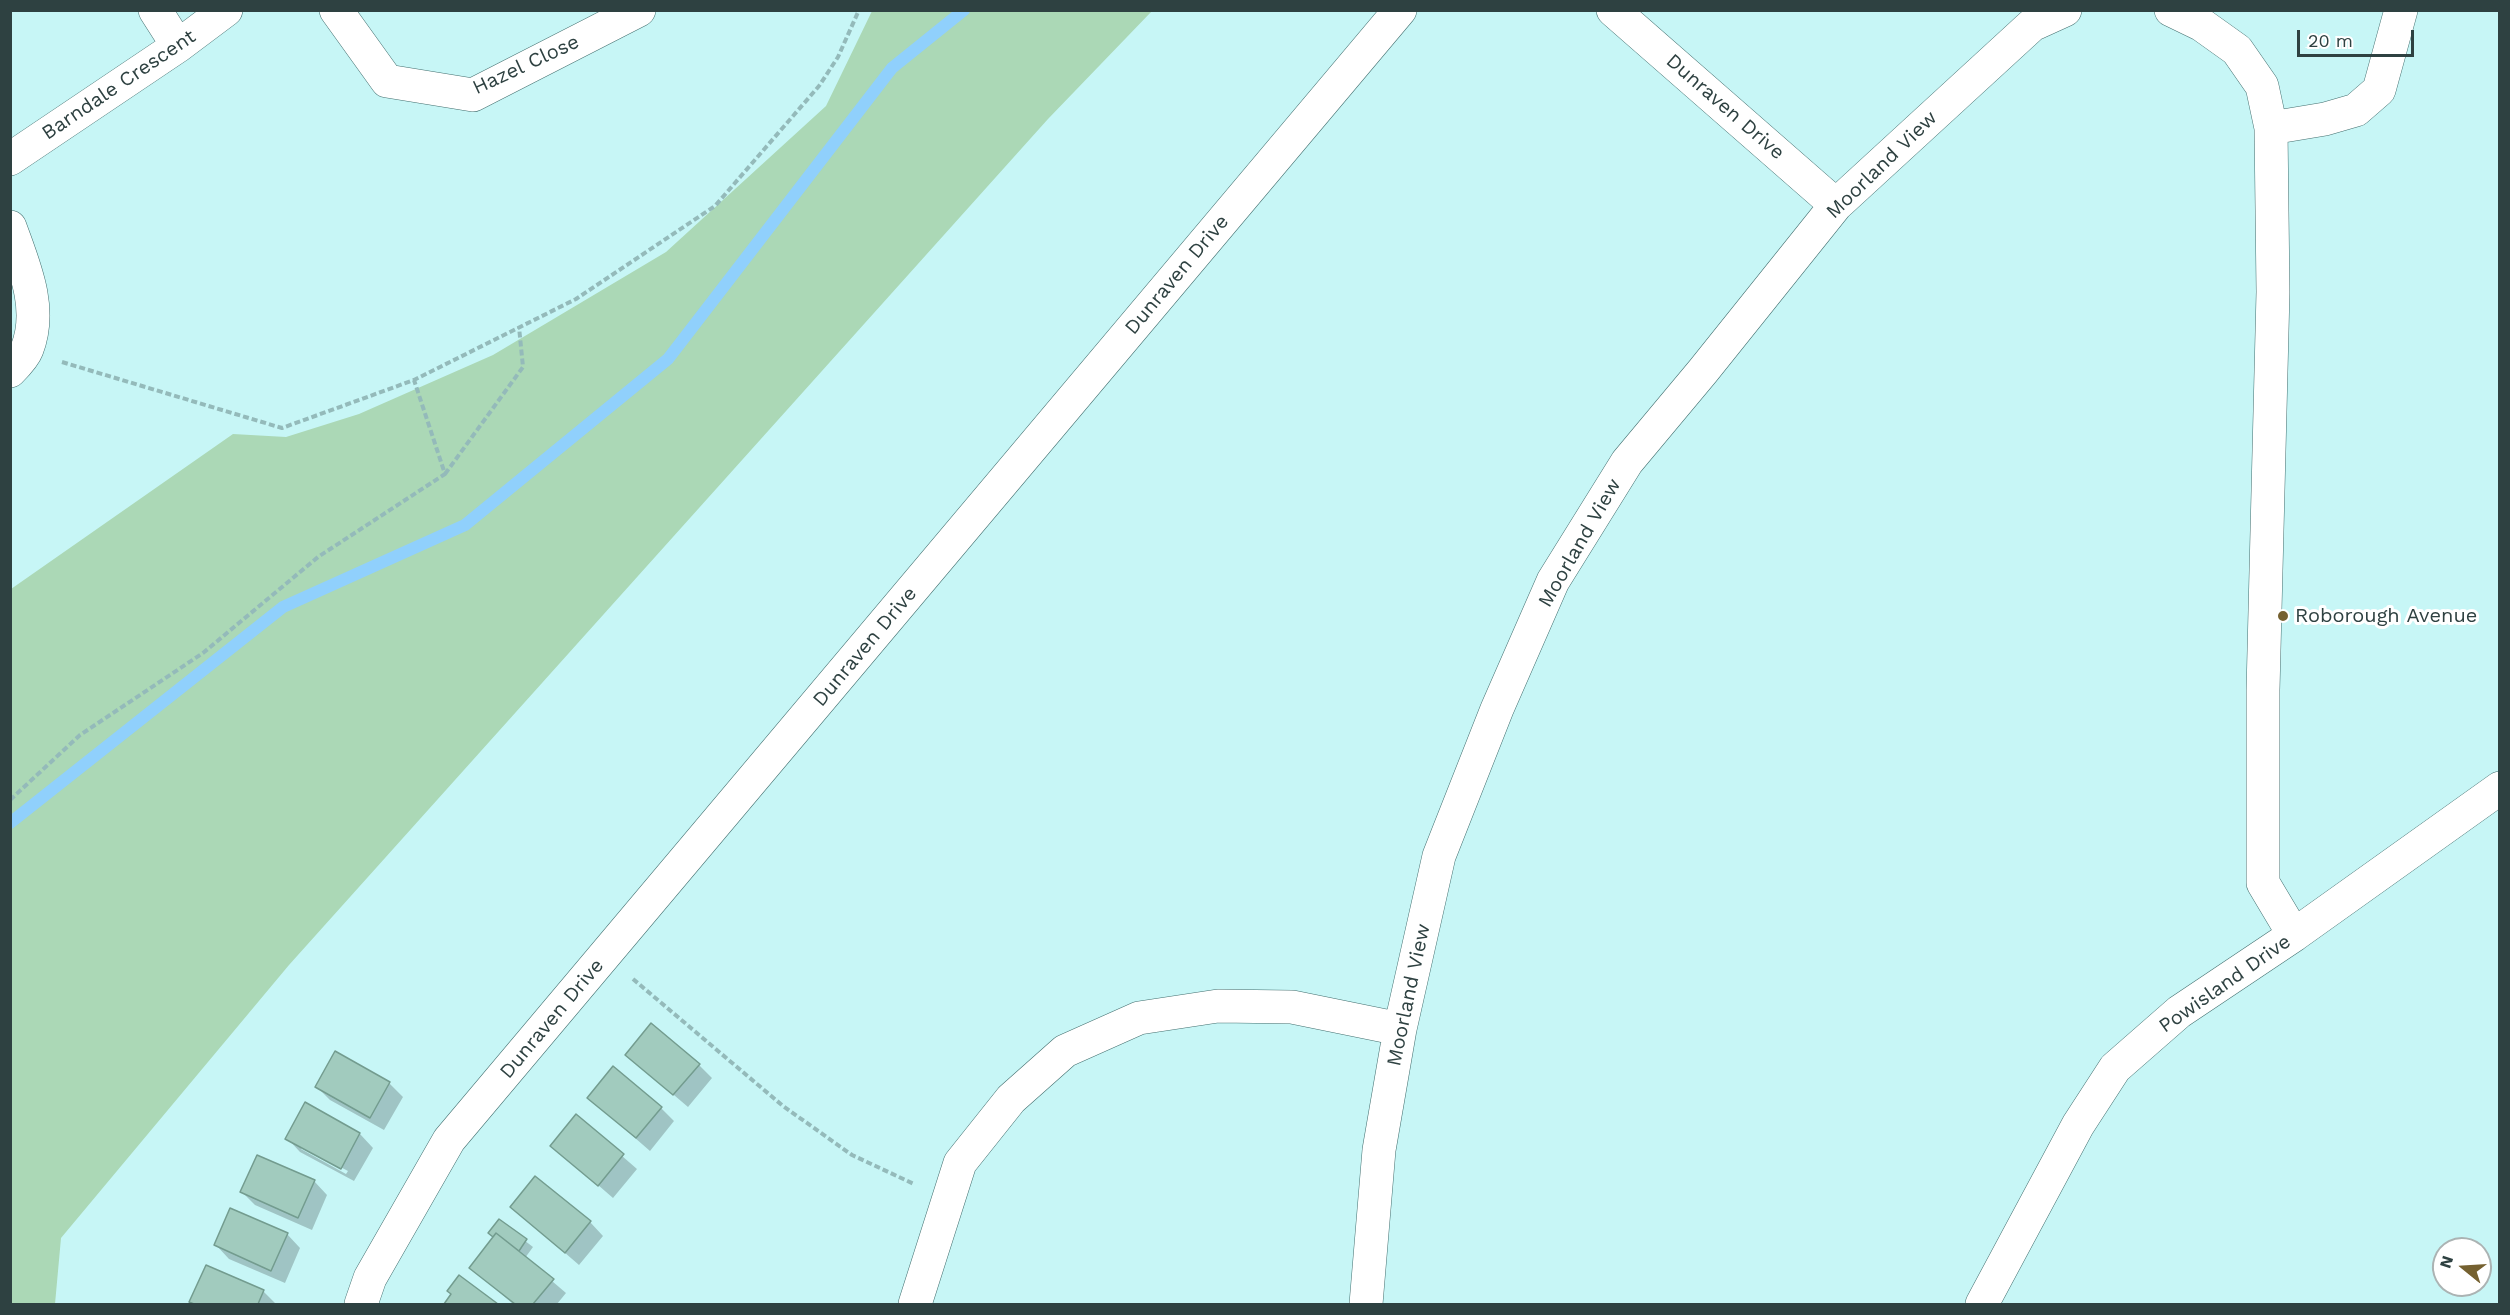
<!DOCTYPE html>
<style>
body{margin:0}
#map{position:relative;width:2510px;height:1315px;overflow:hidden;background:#c7f6f6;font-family:"Work Sans",sans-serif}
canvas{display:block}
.frame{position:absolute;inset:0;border:12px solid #2e4141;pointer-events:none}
.north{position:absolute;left:2432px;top:1237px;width:60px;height:60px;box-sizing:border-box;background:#fff;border:2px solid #abb3b3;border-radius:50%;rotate:288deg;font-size:16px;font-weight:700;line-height:24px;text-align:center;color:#2e4141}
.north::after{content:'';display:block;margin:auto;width:21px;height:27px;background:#756130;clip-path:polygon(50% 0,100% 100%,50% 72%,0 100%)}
.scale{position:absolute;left:2297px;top:30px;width:117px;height:27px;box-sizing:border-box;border:3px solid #2e4141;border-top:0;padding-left:8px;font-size:18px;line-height:21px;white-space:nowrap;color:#2e4141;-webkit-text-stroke:4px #fff;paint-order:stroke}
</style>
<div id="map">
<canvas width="2510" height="1315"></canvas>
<div class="frame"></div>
<div class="north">N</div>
<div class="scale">20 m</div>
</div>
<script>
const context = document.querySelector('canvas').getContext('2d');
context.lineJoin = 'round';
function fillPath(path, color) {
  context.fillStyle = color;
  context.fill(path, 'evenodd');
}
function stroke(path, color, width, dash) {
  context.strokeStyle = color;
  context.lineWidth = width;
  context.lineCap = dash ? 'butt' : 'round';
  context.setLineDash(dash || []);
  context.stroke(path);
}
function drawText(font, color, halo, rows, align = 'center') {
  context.font = font + ' "Work Sans",sans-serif';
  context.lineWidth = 6;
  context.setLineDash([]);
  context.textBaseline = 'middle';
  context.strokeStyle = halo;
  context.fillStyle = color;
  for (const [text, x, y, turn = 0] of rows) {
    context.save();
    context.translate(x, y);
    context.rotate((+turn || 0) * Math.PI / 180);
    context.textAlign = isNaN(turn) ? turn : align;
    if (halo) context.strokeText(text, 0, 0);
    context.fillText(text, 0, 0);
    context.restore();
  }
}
fillPath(new Path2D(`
 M872,11H1152L1048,119L289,965L61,1238L55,1304H11V589L233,434L286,437L359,414L493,355L666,252L826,106Z`), '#abd8b6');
fillPath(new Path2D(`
 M627,1055L699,1065L712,1078L688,1107Z
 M389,1083L403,1097L384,1130L330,1100L317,1087Z
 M589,1098L661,1108L674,1121L650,1151Z
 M306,1104L360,1134L373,1148L354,1181L300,1152L287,1138ZM301,1146L348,1171L346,1174L301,1149Z
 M576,1116L637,1169L613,1198L552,1145Z
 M314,1181L327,1195L312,1230L255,1205L242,1192Z
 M512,1207L590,1222L603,1236L579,1265Z
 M499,1221L533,1247L525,1258L566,1293L557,1304H513L471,1268L494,1238Z
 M287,1234L300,1248L285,1283L229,1259L216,1245Z
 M460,1277L496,1304H446L453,1295Z
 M263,1291L276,1304H194L191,1302Z`), '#0003');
stroke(new Path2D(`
 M10,823L283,607L465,525L668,359L892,68L964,10`), '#90d0fc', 12);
const building = new Path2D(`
 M651,1023L700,1064L673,1095L625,1055Z
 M335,1051L390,1082L370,1118L315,1087Z
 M613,1066L662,1107L636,1138L587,1098Z
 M305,1102L360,1133L341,1169L285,1139Z
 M576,1114L624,1154L598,1186L550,1146Z
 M257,1155L315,1180L298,1218L240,1192Z
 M535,1176L591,1221L565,1253L510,1207Z
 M230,1208L288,1233L271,1271L214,1245Z
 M499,1219L527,1239L519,1251L496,1233L493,1237L488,1233Z
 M496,1233L554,1279L533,1304H515L469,1268Z
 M206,1265L264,1290L258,1304H194L189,1302Z
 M459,1275L498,1304H444L451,1294L447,1291Z`);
fillPath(building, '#a1cbbe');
stroke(building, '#739c8f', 1.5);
const street = new Path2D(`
 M155,10L178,46
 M336,10L387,81L473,95L639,10
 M1613,10L1836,205
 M2171,10L2202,25L2237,50L2262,86L2271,128L2273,292L2263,690V883L2294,935
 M2271,128L2325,119L2356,110L2379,90L2401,10
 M10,159L178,46L226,10
 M10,227C24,266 43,308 27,349C24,357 16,365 10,371
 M361,1304L370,1278L449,1140L1400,10
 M915,1304L960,1163L1011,1099L1065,1051L1139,1018L1218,1006L1292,1007L1400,1029
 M1366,1304L1379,1150L1400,1029L1439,856L1497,709L1553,581L1627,462L1703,371L1836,205L2032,25L2065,10
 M1982,1304L2078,1125L2115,1068L2179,1012L2294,935L2500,788`);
stroke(street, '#436f6f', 34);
stroke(new Path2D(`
 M62,362L282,428L414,380L576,299L715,206L819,86L838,57L859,10
 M445,474L523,367L519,327
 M10,800L80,735L203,653L318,557L445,474L414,380
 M633,979L783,1106L852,1155L914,1184`), '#94baba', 4, [6, 3]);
stroke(street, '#fff', 33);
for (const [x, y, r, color] of [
 [2283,616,6,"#756130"]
]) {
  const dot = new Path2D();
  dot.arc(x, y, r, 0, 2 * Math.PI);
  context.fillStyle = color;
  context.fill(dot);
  stroke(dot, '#fff', 2);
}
drawText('20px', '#2e4141', '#fff', [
 ["Hazel Close",526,65,-25],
 ["Barndale Crescent",119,85,-34],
 ["Dunraven Drive",1725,107,41],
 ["Moorland View",1882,165,-44],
 ["Dunraven Drive",1177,275,-50],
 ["Moorland View",1580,543,-60],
 ["Dunraven Drive",865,647,-50],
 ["Powisland Drive",2225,984,-35],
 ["Moorland View",1409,995,-78],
 ["Dunraven Drive",552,1019,-50]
]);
drawText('20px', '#2e4141', '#fff', [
 ["Roborough Avenue",2295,616]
], 'left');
</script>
